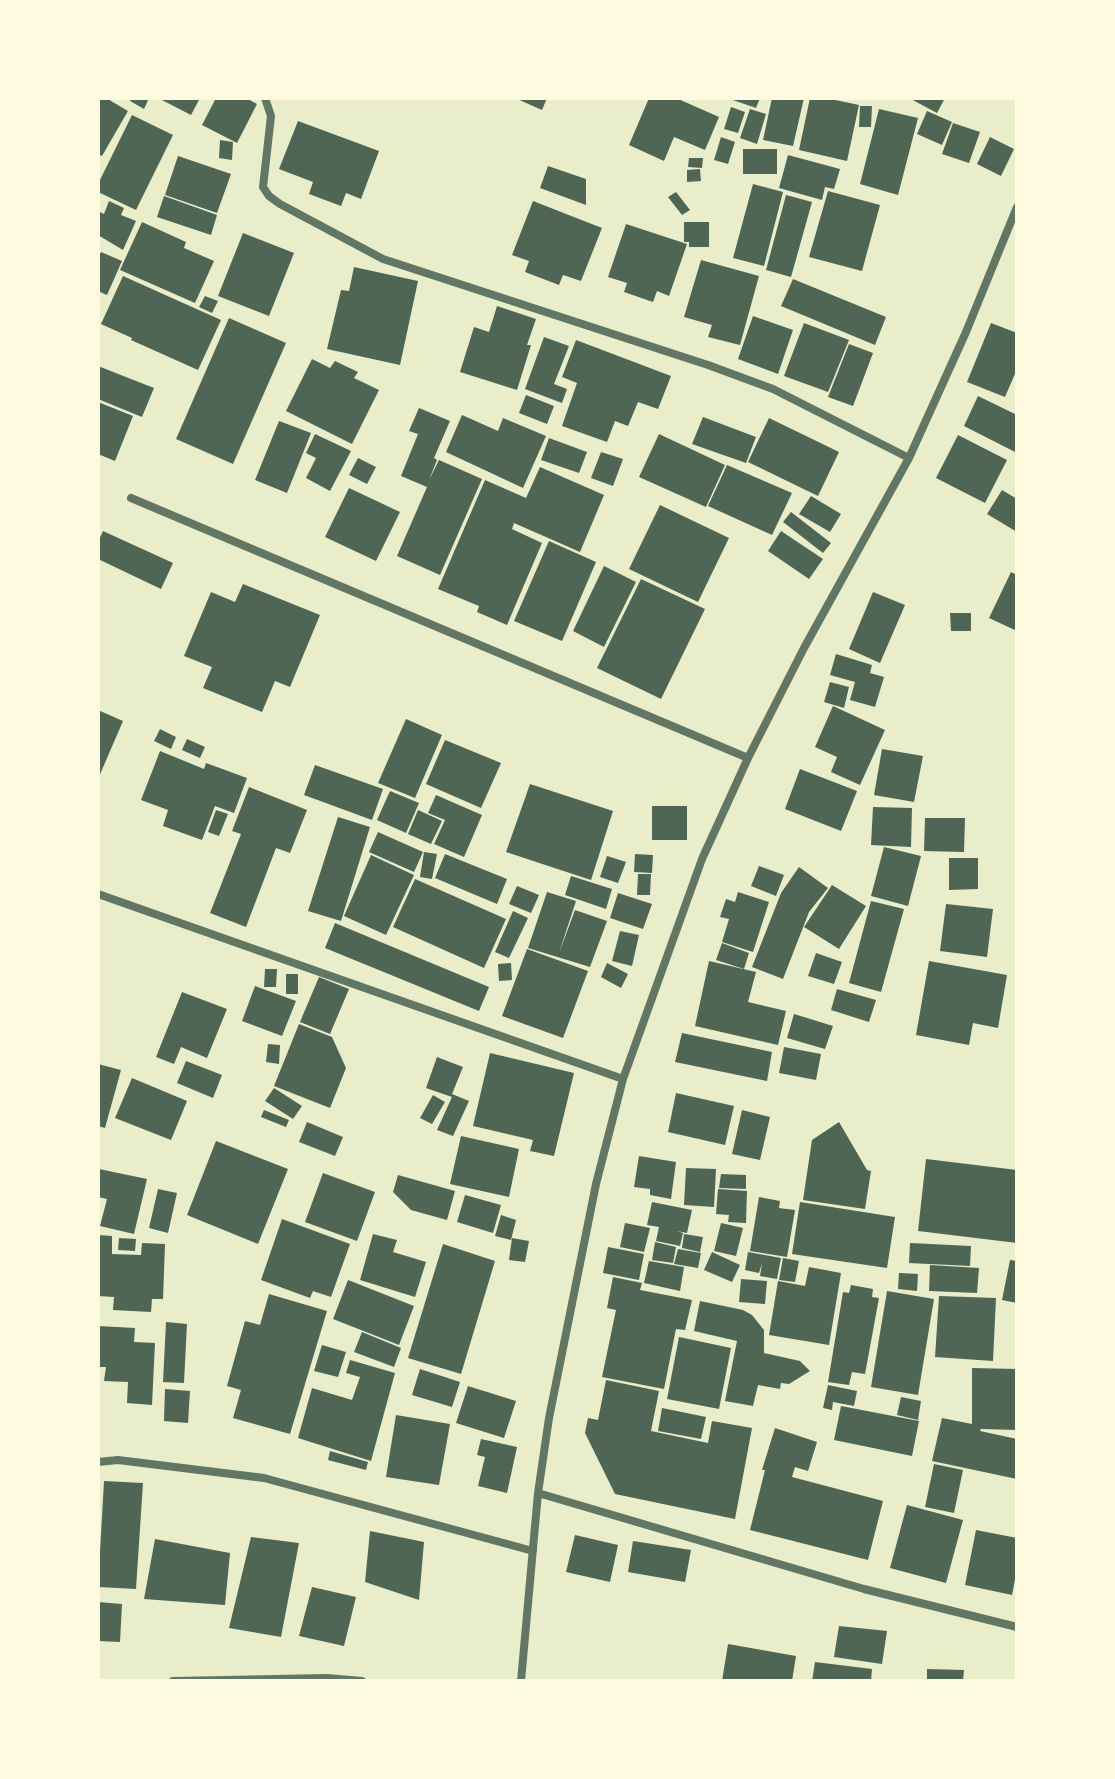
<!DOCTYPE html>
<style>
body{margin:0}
#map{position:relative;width:1115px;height:1779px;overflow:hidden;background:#e9edc9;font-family:"Varela Round",sans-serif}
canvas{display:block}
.frame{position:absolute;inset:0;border:100px solid #fefae0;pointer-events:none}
</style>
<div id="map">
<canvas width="1115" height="1779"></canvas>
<div class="frame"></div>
</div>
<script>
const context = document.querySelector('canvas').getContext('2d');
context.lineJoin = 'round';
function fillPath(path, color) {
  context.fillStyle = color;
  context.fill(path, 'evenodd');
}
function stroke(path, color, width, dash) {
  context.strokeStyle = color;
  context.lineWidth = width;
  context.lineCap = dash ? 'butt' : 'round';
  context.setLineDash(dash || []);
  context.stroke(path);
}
fillPath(new Path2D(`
 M98,98H106L128,111L102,156L98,154Z
 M132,98H149L144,109L130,101Z
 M158,98H200L191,115Z
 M216,98H246L257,104L237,143L202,125Z
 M515,98H547L542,110Z
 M649,98H676L719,117L705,150L674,137L664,161L629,145Z
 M727,98H760L756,108Z
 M772,98H804L793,146L763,140Z
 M810,98H826L859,105L847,161L799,150Z
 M909,98H945L937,113Z
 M860,106H872L871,127H859Z
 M731,107L745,112L738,133L724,129Z
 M750,109L766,114L757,144L740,138Z
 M879,109L918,118L898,195L860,184Z
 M927,111L952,122L942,145L917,134Z
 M132,115L173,135L136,210L98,192V184Z
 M298,121L379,151L361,199L346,193L341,206L309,194L313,182L279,169Z
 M953,123L980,132L969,163L942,154Z
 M721,137L735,142L728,164L714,160Z
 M990,137L1014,149L1001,176L977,164Z
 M220,140L233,142L232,160L219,158Z
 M743,149H777V174H743Z
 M788,155L840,169L834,189L825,187L822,200L779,188Z
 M178,156L231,174L217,213L165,195Z
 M689,158H703L702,168L688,167Z
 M548,166L586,179V205L540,188Z
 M700,169L701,181L687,182V170Z
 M753,184L783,192L764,266L733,258Z
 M828,191L880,205L862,271L809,257Z
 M676,192L690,210L682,215L668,197Z
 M786,195L812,202L791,277L766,270Z
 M164,196L217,215L211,235L157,217Z
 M109,201L124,208L121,215L136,221L123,250L98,235V211L104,214Z
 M533,201L602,228L581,281L563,275L559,285L525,272L529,261L512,255Z
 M142,222L186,242L184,248L214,261L195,303L120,270Z
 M684,222H709V247H689V242H684Z
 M626,224L687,244L669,296L657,291L653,302L624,292L627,283L608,277Z
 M243,233L294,253L269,316L218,296Z
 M101,252L122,261L107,295L98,291V259Z
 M701,260L759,276L740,345L708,337L712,325L684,317Z
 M354,267L418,281L400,365L327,349L341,290L349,291Z
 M123,276L221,320L198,370L131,340L132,338L101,324Z
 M793,279L886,317L875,345L781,306Z
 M205,296L218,301L212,313L199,307Z
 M497,306L536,319L527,345H531L517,390L460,372L474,327L489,332Z
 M753,316L793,330L778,374L738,359Z
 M229,318L286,343L233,464L176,439Z
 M804,323L849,340L828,392L784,376Z
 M991,323L1017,333V369L1005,397L967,382Z
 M544,337L569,346L554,384L567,389L562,403L525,389Z
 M576,340L671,376L658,409L638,402L628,426L615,421L607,442L562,426L577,383L562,377Z
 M849,344L873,353L853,406L828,397Z
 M312,359L330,368L335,361L358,372L354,378L379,390L352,444L286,411Z
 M98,366L154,388L142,417L98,399Z
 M526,395L554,406L547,424L519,413Z
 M978,396L1017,415V453L964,426Z
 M98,402L133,416L115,461L98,454Z
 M419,408L450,421L434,458L437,460L429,480L439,460L482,479L440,575L397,556L427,487L401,476L418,434L409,431Z
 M462,415L498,431L503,418L546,436L523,488L446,452Z
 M703,417L756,437L746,463L692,444Z
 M769,418L839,452L818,496L748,462Z
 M279,421L311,433L287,493L255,480Z
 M315,434L351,451L330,491L306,478L316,458L306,453Z
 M659,434L725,465L706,507L639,477Z
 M958,435L1007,460L985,503L936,478Z
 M549,438L587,452L579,473L541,460Z
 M601,452L623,459L613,486L591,478Z
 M358,458L376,467L367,484L349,475Z
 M727,465L792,493L772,535L708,506Z
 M540,467L604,495L580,552L514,523L512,529L542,543L507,625L477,612L479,606L438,589L485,480L526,498Z
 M349,488L400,512L376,561L325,537Z
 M1002,490L1017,499V532L987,514Z
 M811,496L841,514L830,532L799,514Z
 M660,505L729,538L698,602L629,569Z
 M791,512L831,543L823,553L783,522Z
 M103,531L173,563L161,589L98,559V542Z
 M781,531L823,559L809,579L768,551Z
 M549,541L596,562L562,641L514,621Z
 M604,566L636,582L604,647L573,631Z
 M1011,572L1017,575V631L989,618Z
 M641,579L705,609L661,699L597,668Z
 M243,584L320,615L290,687L275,681L262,712L203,688L212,667L184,656L211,592L235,602Z
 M873,592L905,605L880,663L849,649Z
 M950,613H971V631H951Z
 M836,654L872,665L870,673L884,677L875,707L850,700L855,682L830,675Z
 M830,682L849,687L844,708L824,702Z
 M833,706L885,730L860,785L831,772L837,757L815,747Z
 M98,710L123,721L98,779Z
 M406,719L442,735L415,798L378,783Z
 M160,729L176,737L171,749L154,741Z
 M187,739L205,747L200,758L182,750Z
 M445,740L501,763L481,808L426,784Z
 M882,749L923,756L914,802L874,795Z
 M160,751L204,769L206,763L247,778L234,813L215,806L202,840L163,826L168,810L141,800Z
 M315,765L383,789L372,820L304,795Z
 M800,769L857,791L841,831L785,809Z
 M530,784L613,811L591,880L506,852Z
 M249,787L307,810L290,853L276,848L246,927L210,913L241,834L232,831Z
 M390,791L419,803L406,833L377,820Z
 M436,795L482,815L464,857L434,844L445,820L428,813Z
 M652,806H687V840H652Z
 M873,807L912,808L911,847L871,845Z
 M216,810L228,814L219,836L208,832Z
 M418,810L442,821L431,844L408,834Z
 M338,817L370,827L341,921L308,911Z
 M925,818H965L964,852L924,851Z
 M378,832L423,852L414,872L369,852Z
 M884,847L921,856L908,906L871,896Z
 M424,852L437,854L432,879L420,877Z
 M445,854L507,879L497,904L435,878Z
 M635,854L653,855L652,873L634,872Z
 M371,855L414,875L386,935L344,916Z
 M607,856L626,862L618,883L600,877Z
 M949,858H978V889L949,890Z
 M759,866L784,875L776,896L751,886Z
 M799,867L828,888L809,912L783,979L752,967L781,893Z
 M638,874H651L650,895H637Z
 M571,876L612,889L606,909L565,895Z
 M415,879L506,919L484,968L393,927Z
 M832,885L866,906L839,949L804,927Z
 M517,886L539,895L531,913L509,904Z
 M547,892L576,901L559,953L575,910L607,921L590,967L528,948Z
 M738,892L769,902L753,952L722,942L729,919L720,917L726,899L735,902Z
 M618,893L652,904L643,929L610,918Z
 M871,901L904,909L881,992L849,983Z
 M946,904L993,909L987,957L940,951Z
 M513,911L528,918L509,958L495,952Z
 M335,923L489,987L479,1011L325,948Z
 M620,931L639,935L632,966L612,961Z
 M722,943L749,953L744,969L716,960Z
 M527,949L588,971L563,1038L502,1016Z
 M816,953L842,962L834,984L808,976Z
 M709,961L756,972L748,1002L786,1011L778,1045L695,1026Z
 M929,961L1007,975L998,1028L973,1023L969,1045L916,1035Z
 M511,963L512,980L499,981L498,964Z
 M607,963L628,974L621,988L601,977Z
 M265,969H277L276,987H264Z
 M286,974H298V994H286Z
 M319,977L349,989L330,1034L300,1022Z
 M255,986L296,1001L282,1036L242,1021Z
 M837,989L876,1000L869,1022L831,1010Z
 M182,992L227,1009L207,1058L181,1047L174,1064L156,1057Z
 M794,1014L833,1026L825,1049L787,1038Z
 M299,1024L332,1037L346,1068L330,1108L274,1086Z
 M682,1033L772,1052L767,1081L675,1062Z
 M268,1044L280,1045L279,1064L266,1062Z
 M784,1047L821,1054L816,1080L779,1073Z
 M490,1053L574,1073L554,1156L530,1151L533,1140L473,1126Z
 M437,1057L463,1067L452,1094L469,1101L453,1136L437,1130L452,1097L426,1088Z
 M186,1061L222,1075L213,1098L177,1083Z
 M98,1064L121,1070L105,1128L98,1126Z
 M132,1078L187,1101L171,1140L115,1118Z
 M274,1088L302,1106L293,1119L265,1101Z
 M676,1093L734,1106L725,1145L668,1132Z
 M433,1095L445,1102L432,1124L420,1118Z
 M264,1110L289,1120L286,1127L261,1117Z
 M742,1110L770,1117L760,1160L732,1154Z
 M307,1122L343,1137L335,1156L299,1142Z
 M839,1122L867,1170L871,1171L865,1209L803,1200L812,1140Z
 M461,1136L519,1149L509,1197L450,1184Z
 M216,1141L288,1169L258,1244L187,1215Z
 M639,1156L676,1162L671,1199L650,1195V1189L634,1187Z
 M926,1159L1017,1170V1243L918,1231Z
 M686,1168L716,1169L714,1207L684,1205Z
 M99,1169L147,1179L134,1234L100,1226L107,1199L98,1197Z
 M323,1173L375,1192L357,1241L305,1222Z
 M721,1174L746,1175V1189L719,1188Z
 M398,1175L455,1191L447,1220L411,1210L393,1192Z
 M158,1189L177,1193L168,1233L149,1228Z
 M718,1189L747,1191L746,1223L728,1222L729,1215L716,1214Z
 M465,1195L501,1205L493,1233L457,1222Z
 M759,1197L780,1201L779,1208L795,1210L787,1257L750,1251Z
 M652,1202L692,1210L687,1233L677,1231L683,1233L680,1246L656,1241L659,1227L647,1225Z
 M800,1202L895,1217L887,1268L792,1254Z
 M501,1215L516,1220L511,1240L495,1236Z
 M282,1219L350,1244L331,1297L313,1291L310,1298L261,1280Z
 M625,1223L650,1228L644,1252L620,1247Z
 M721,1223L743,1228L736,1256L714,1251Z
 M373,1234L397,1240L393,1252L426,1262L415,1297L360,1280Z
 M684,1234L703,1237L700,1252L682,1248Z
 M98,1235L112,1236V1254L141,1255L142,1243L165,1244L163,1299H152L151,1312L113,1310L114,1297L98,1296Z
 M119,1238L136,1239L135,1251L118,1250Z
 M512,1238L529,1241L525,1262L509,1260Z
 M655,1242L676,1247L673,1263L652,1260Z
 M910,1243L971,1246L970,1266L909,1263Z
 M443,1244L495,1261L461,1374L408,1358Z
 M608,1247L644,1254L639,1280L603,1273Z
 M678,1249L701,1253L698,1268L674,1264Z
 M712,1252L740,1265L732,1282L704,1270Z
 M748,1252L781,1258L777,1279L760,1276L762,1263L759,1273L745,1270Z
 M783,1258L799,1261L795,1282L779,1280Z
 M1010,1260L1017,1261V1303L1002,1300Z
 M649,1261L684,1267L680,1291L644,1283Z
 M930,1265L979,1268L977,1293L929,1291Z
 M809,1267L841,1273L829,1345L769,1335L778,1281L805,1286Z
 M899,1273L918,1274L917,1291L898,1289Z
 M613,1277L642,1283L640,1290L692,1300L685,1330L676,1329L664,1389L602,1377L616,1310L607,1308Z
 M741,1279L767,1281L765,1304L739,1302Z
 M348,1280L414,1306L399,1345L333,1319Z
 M851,1285L873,1289L872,1297L879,1298L865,1374L852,1372L849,1385L828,1382L843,1292L849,1293Z
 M887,1291L934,1299L918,1395L871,1387Z
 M269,1294L327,1311L290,1434L233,1418L241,1390L227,1386L245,1321L260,1325Z
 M939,1296L996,1298L993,1361L935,1357Z
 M700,1301L743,1310L752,1315L764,1330V1353L800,1361L810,1371L789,1384L781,1383L780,1389L758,1385L753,1406L725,1401L737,1341L694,1331Z
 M166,1322L187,1324L184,1383L163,1382Z
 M98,1326L135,1328L134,1342L155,1343L152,1405L127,1403L128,1382L104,1381L106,1367H98Z
 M362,1332L401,1348L394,1367L354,1352Z
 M679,1337L731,1348L719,1409L667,1399Z
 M322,1345L346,1352L338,1377L314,1371Z
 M350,1360L395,1373L371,1461L298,1438L312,1388L352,1400L360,1377L346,1373Z
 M972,1368L1017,1369V1430L981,1429L980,1431L1017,1439V1479L932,1461L942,1418L972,1424Z
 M420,1369L460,1382L452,1407L412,1395Z
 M606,1380L659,1391L651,1431L708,1443L712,1421L752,1428L735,1519L615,1494L585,1433L588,1418L598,1420Z
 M828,1385L857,1391L854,1406L833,1402L832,1410L823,1408Z
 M468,1386L516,1401L504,1438L456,1423Z
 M165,1389L190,1391L188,1423L164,1421Z
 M901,1397L921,1401L918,1420L897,1415Z
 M841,1406L919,1421L912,1456L834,1440Z
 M662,1408L706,1417L701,1439L658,1431Z
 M396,1415L450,1424L439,1485L386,1477Z
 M775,1428L817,1442L808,1471L795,1467L792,1477L883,1501L868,1560L750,1530L765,1470H762Z
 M481,1439L517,1447L507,1493L478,1486L485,1457L477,1455Z
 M330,1451L368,1462L366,1470L328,1460Z
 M934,1464L963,1470L954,1513L925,1507Z
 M104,1481L143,1483L136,1589L98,1587Z
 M907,1505L963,1520L946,1583L890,1568Z
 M976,1530L1017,1538V1569L1012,1595L965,1585Z
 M370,1531L424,1542L419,1600L365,1582Z
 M575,1535L618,1545L610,1582L566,1572Z
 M251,1537L299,1543L281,1637L229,1628Z
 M155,1539L230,1553L225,1605L144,1599Z
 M633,1541L691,1550L685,1582L628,1572Z
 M312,1587L356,1597L344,1646L299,1636Z
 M98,1602L122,1604L120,1642L98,1641Z
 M839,1626L887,1631L882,1664L834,1657Z
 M728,1644L796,1656L792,1681H722Z
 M815,1662L872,1669L871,1681H812Z
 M927,1669L964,1670L963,1681H927Z`), '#4f6655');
stroke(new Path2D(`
 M265,98L271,116L263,187L269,196L280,204L383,259L708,365L773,389L909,458
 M131,498L748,758
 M98,894L623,1079
 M98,1462L118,1460L264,1478L533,1551
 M538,1493L864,1589L1017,1627
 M173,1681L327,1678L362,1681
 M521,1681L538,1493L549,1418L596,1184L623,1079L702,859L748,758L804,648L909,458L966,332L1017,207`), '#617663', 8);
</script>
